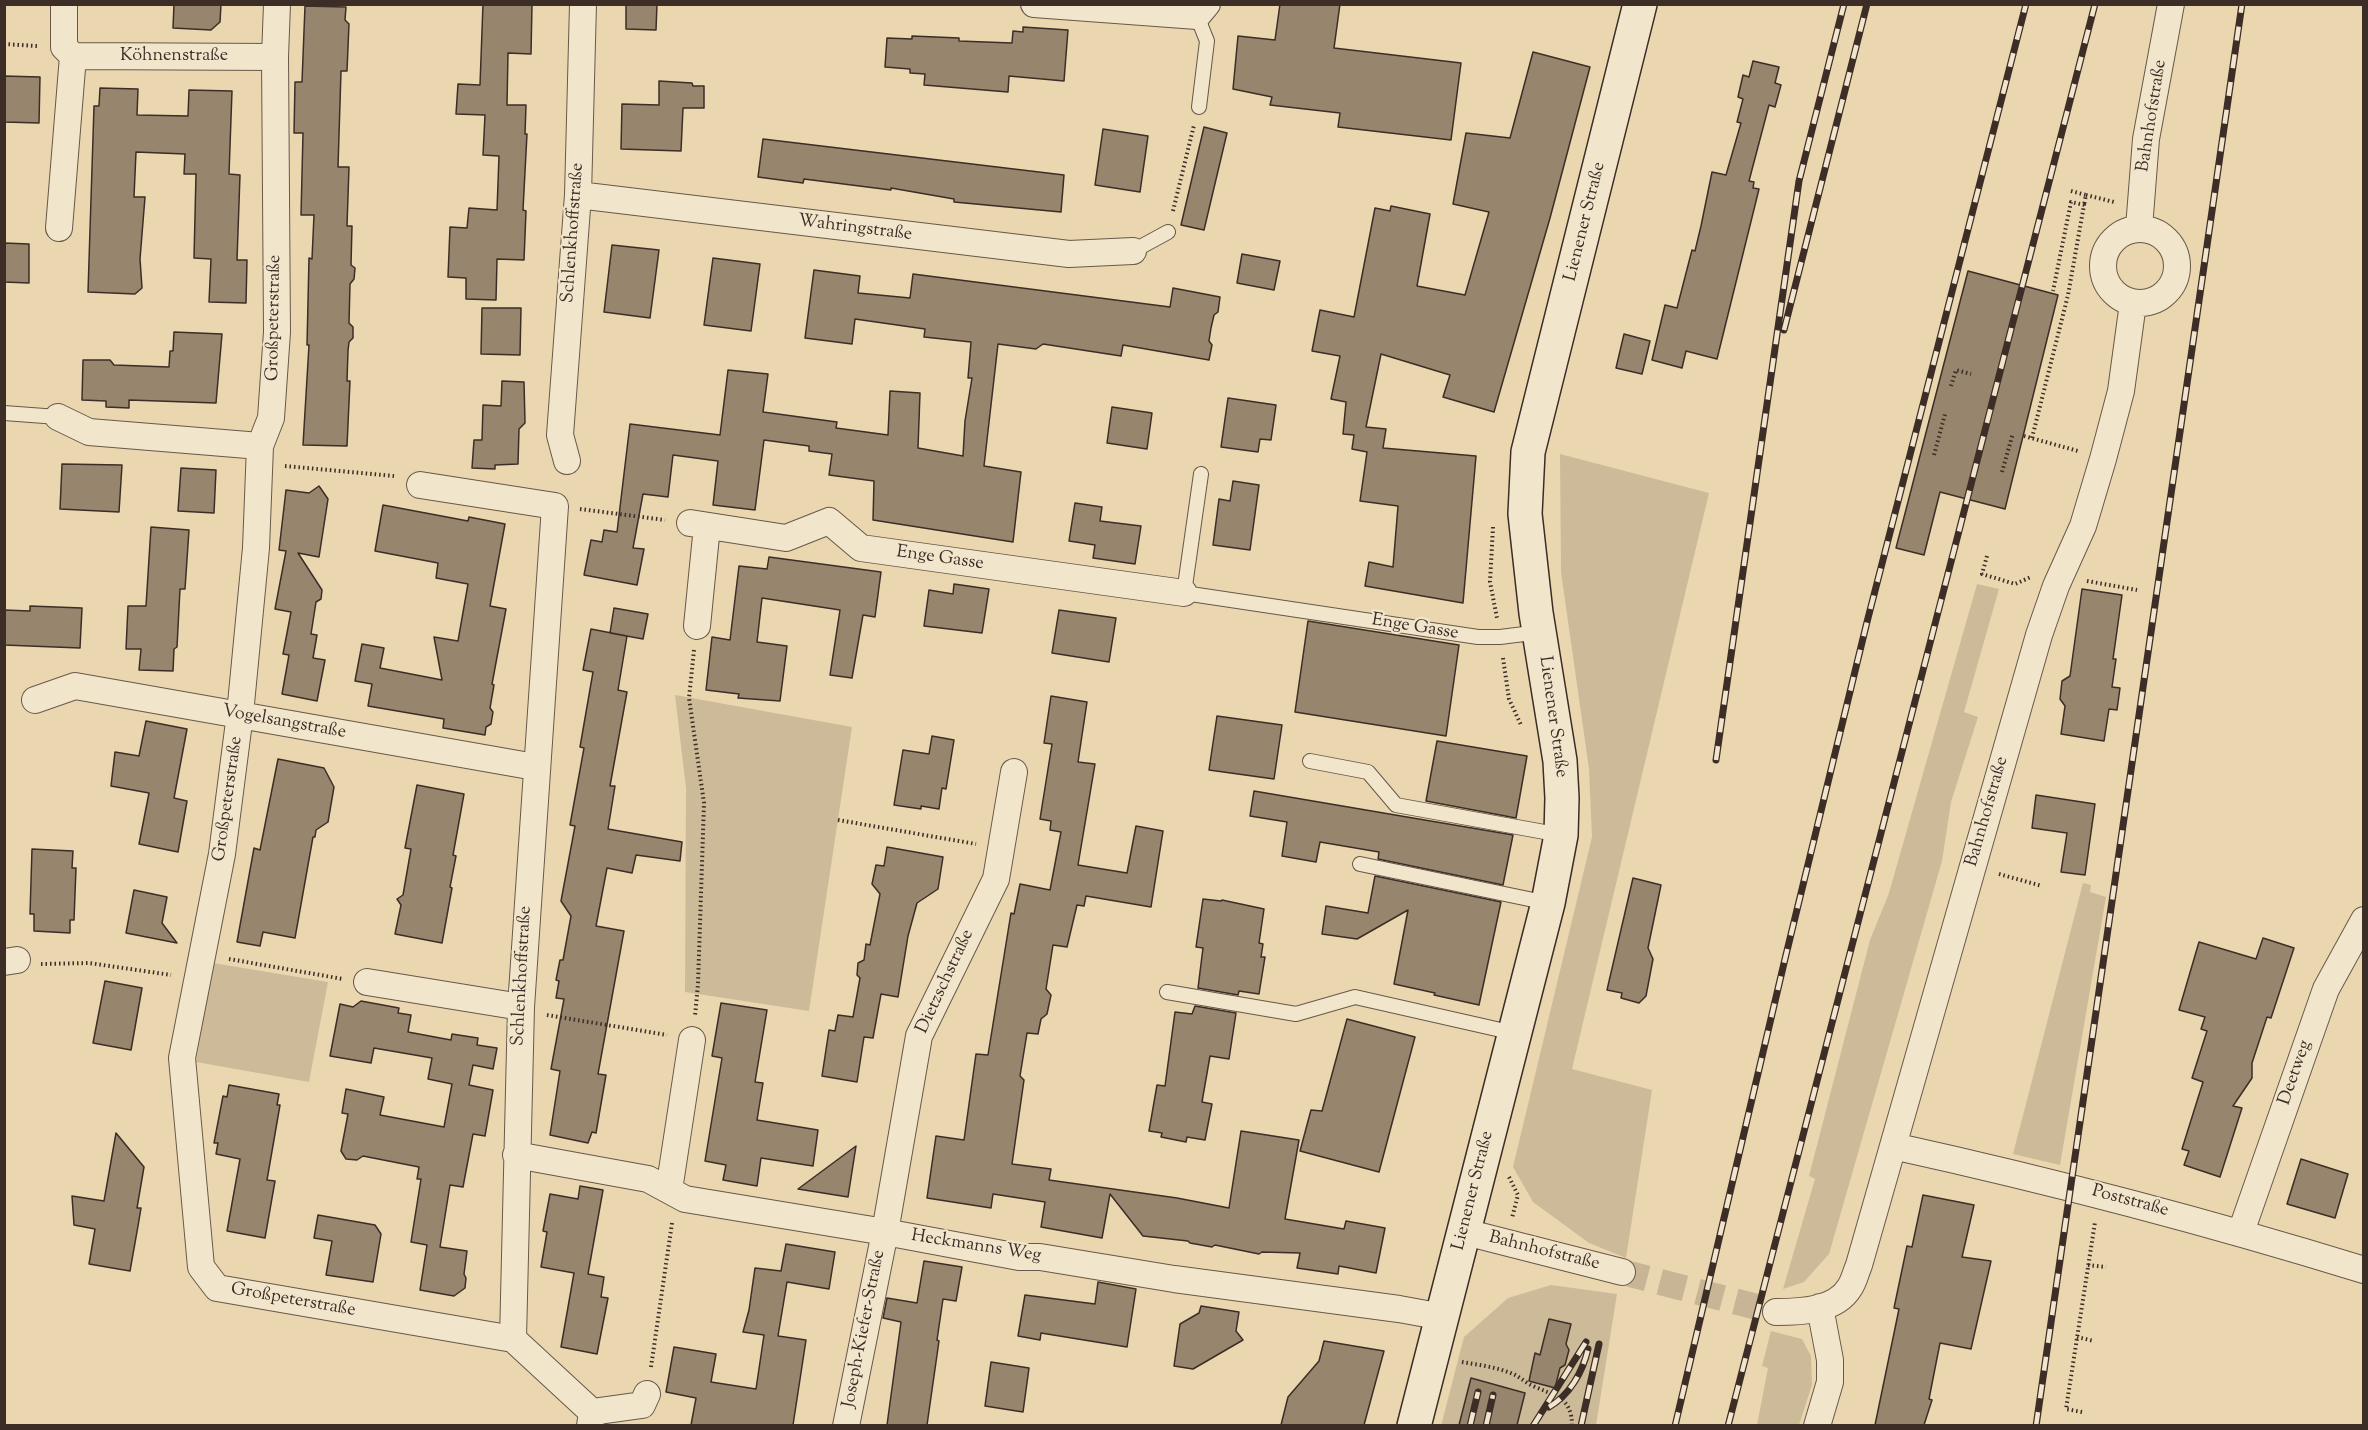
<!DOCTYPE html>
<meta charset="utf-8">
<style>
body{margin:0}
#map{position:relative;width:2368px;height:1430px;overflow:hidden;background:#ead7b0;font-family:"Sorts Mill Goudy",serif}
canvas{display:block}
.frame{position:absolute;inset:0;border:6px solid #3d2d27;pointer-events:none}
</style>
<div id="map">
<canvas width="2368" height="1430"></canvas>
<div class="frame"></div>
</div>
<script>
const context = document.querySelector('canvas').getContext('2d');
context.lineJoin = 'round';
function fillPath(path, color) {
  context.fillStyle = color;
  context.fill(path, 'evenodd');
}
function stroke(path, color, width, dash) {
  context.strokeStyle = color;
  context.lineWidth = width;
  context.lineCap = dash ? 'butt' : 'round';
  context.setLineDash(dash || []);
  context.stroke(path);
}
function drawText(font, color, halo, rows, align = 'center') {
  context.font = font + ' "Sorts Mill Goudy",serif';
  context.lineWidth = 4.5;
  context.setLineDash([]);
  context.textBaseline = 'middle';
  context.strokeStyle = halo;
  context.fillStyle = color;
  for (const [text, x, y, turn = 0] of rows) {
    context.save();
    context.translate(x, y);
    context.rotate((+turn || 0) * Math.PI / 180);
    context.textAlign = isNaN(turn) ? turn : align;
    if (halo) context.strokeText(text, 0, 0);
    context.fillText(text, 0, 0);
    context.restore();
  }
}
fillPath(new Path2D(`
 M1560,454L1709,493L1572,1069L1652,1090L1626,1258L1589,1243L1533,1202L1513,1167L1592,837L1589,769L1561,572Z
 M1977,584L1999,589L1964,712L1978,717L1951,802L1942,861L1829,1254L1804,1282L1783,1289L1815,1179L1809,1176L1870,940L1889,893Z
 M675,695L852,727L809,1011L685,992L686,788Z
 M2083,883L2091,885L2090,892L2106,897L2060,1165L2013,1154Z
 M213,963L328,982L309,1082L196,1062Z
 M1551,1285L1617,1294L1596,1425L1441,1426L1464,1337L1508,1298Z
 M1771,1331L1802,1339L1811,1356L1812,1385L1799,1425H1757L1768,1368L1762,1366Z`), '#cdba99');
const building = new Path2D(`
 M174,4H221L220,22L211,30L173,28Z
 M483,4H532L531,54L508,53L507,105H526L525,134H527L523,210L526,211L524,260L497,259L496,300L466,299V278L448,277L450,227L467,228L469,208L497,210L499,156L483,155L485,115L456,114L458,84L480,85Z
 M626,4H657L656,30L626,29Z
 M1280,4H1340L1334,48L1461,63L1451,140L1338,127L1340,113L1270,105L1272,97L1233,89L1238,36L1275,40Z
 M305,6L346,7L345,20L349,24L347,71H341L338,167H349L347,226H352L351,265L355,268L354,279L350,284L349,323L353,327V338L349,342L348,351L347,381H350L347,446L303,445L309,345H307L309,258L312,259L314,215H301L303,133H294L295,82H302Z
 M1023,27L1068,30L1064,81L1009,76L1008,92L924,85L925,74L910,73V69L885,67L887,38L912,39V36L959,38V41L1012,43L1013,31L1023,32Z
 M1533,52L1590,67L1550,218L1494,412L1443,397L1450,375L1381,354L1366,427L1386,429L1383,448L1476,456L1463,603L1365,586L1369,562L1393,567L1398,506L1360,501L1367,452L1352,449L1354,435L1343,434L1346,402L1331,399L1340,356L1312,351L1320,310L1354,317L1375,208L1390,211L1391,206L1430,214L1417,286L1465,295L1489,212L1453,204L1466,133L1510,138Z
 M1753,61L1779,67L1775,83L1781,85L1775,107L1769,105L1749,181L1754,182L1753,188L1759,189L1717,359L1686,351L1682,368L1652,360L1665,305L1677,308L1692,250L1695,251L1701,226L1712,172L1726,175L1741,123L1737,122L1743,99L1738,97L1743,75L1749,77Z
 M4,76L40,77L39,123L4,122Z
 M659,81L692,83L693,86H704V108H683L681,151L621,149L622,104L659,105Z
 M100,88L138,89L137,115L188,116L189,90L232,91L229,174L240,175L237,260H247L246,303L209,302L211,259L194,258L196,174H184L185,154L136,152L134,197H145L140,259L142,288L135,294L88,292L94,106H99Z
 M1204,127L1227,133L1204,230L1181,225Z
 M1103,129L1148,136L1140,192L1095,185Z
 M763,139L1064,175L1061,212L954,202V199L891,188V190L804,179L803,183L758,177Z
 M4,243L29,244V283L4,282Z
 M612,245L659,250L650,318L604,312Z
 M1242,254L1280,261L1274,290L1237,283Z
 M713,258L760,264L751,331L704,325Z
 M814,270L860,276L858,293L910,298L913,274L1170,307L1173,288L1220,297L1218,312L1214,315L1211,328L1209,341L1212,345L1209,360L1123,345L1121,356L1043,344L1036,349L998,344L984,466L1021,472L1013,542L873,520L874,481L829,475L832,454L809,451V446L764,440L755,510L713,505L718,461L673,455L668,497L643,494L633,548L644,549L637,585L584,575L591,540L602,542L604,530L617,532L630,424L720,435L728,370L768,374L763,412L837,422L836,428L888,435L890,391L920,393L918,448L963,456L965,421L972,378H968L971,342L924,337L925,329L855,319L852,344L805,338Z
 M1968,271L2058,295L2005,509L1940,492L1924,555L1896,548Z
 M482,308H521L520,355L481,354Z
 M174,332L222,334L216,403L129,400V408L106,407V401L82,400L83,360H110L114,365L169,367L170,351H173Z
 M1624,334L1650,341L1642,374L1616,368Z
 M502,381L524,382L525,423L519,429L518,464L495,465V469L472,468L474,440H482L483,405L501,406Z
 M1228,398L1276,405L1271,440L1260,439L1258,452L1221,447Z
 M1112,407L1152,413L1147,449L1107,443Z
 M62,464L122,465L119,512L60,509Z
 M181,468L216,470L214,513L178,511Z
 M1233,481L1259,485L1250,550L1213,545L1219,499L1230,501Z
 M319,486L328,499L319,557L298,553L322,590L321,599L316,602L311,634L317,635L313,658L325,660L317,701L282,694L289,655L283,654L291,612L275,609L286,551L279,550L286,490L309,493Z
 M1075,503L1102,507L1100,521L1141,526L1135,564L1093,558L1095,545L1069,541Z
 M383,505L468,521L469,517L505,524L490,606L506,609L492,684L494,685L490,708L493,712L491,724L486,727L485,735L443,728L444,719L368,706L372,684L355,681L362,644L384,648L380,668L442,680L434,637L458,641L468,584L436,578L438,563L375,551Z
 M151,527L189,530L185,589H180L177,647L174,649L173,671L139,670L141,649H126L128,606H146Z
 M769,557L881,572L875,617L863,615L852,678L830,675L840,610L762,598L757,642L787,646L780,701L738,698L739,694L706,690L712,637L730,640L739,566L767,569Z
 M954,584L989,589L982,633L924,626L929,590L953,594Z
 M2082,589L2122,595L2113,659H2116L2112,687L2120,688L2117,710L2109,709L2104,741L2061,734L2065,706L2060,699L2062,681L2070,676Z
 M30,606L82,608L80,648L4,645V610L30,611Z
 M614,608L648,614L643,639L610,633Z
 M1059,610L1116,618L1109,662L1052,653Z
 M1308,621L1459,645L1446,736L1295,712Z
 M591,629L627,636L618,690L627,692L610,786H615L608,829L682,842L680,861L636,855L632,873L607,868L596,926L624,931L598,1074L606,1075L596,1133L592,1132L588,1143L550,1135L560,1071L551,1069L564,999L556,998L559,981L556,980L560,960H563L571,916L561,901L575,826L570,825L584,748L580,747L593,672L583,670Z
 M1051,696L1087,702L1078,762L1095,764L1078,865L1127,873L1136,826L1163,831L1151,907L1086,896L1084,906L1077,905L1067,947L1053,945L1046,989L1051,995L1047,1014L1041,1019L1038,1034L1027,1033L1020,1076L1024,1080L1012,1164L1051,1169L1049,1180L1177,1198L1229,1208L1241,1131L1299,1140L1285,1219L1344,1229L1346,1221L1385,1228L1376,1273L1339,1266L1338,1274L1297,1268L1300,1253L1262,1252L1259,1254L1215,1245L1212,1247L1190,1243L1188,1241L1143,1236L1110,1194L1102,1238L1041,1227L1045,1202L993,1194L991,1208L927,1198L936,1136L964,1140L976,1054L988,1055L1011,913L1014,914L1020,884L1050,890L1061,832L1050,830L1051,821L1040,819L1052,744L1044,743Z
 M1217,716L1282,725L1274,779L1209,770Z
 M146,721L187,729L174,798L187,801L178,852L139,844L149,793L111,786L115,752L139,756Z
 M932,736L954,740L946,789L942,788L939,809L921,806V809L894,805L903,750L929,754Z
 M1437,741L1527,756L1516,818L1426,801Z
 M278,759L324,768L334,787L328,822L316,830L315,837H313L295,938L263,932L260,946L237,942L254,848L260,850Z
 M417,785L464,794L453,855L456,856L450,887L452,888L442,943L395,934L401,905L397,899L403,895L411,849L405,848Z
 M1254,791L1513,835L1503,885L1378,859L1379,852L1320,842L1316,862L1282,856L1287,822L1250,816Z
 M2036,795L2095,804L2085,875L2061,872L2067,833L2032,828Z
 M887,847L943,857L938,889L917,903L908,936L898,997L881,994L873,1038L864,1037L857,1082L822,1076L829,1030L835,1031L838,1015L853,1017L860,978L857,975L858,963L864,960L866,944L870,945L880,894L872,884L876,865L884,866Z
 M32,849L73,851L72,868H76L74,920H70V933L34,931V914H30Z
 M1375,876L1501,902L1479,1005L1434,995L1435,993L1394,984L1408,910L1357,939L1322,934L1326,906L1368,913Z
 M1633,878L1661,885L1648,948L1653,959L1646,996L1639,1003L1621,998L1622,993L1607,990Z
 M134,890L167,897L162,923L177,943L126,933Z
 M1203,899L1221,901L1222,900L1264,909L1259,943L1263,944L1261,957H1265L1259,994L1239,991L1238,995L1198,988L1203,948L1196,947Z
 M2263,938L2294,948L2271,1018L2267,1017L2252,1063V1078L2233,1106L2242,1108L2220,1177L2184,1165L2189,1151L2182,1149L2203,1082L2192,1078L2207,1031L2201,1029L2205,1017L2179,1010L2199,942L2256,959Z
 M105,981L142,988L131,1050L93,1043Z
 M361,1001L399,1008L398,1013L411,1015L408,1032L451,1040L452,1034L478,1038L477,1045L497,1048L493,1069L473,1065L469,1085L493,1090L485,1136L473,1134L463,1187L450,1185L440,1247L467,1251L464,1274L466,1278L465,1288L454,1296L420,1290L427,1245L411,1242L421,1179H417L419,1167L363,1156L357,1160L346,1159L341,1151L348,1114L342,1113L346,1089L384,1097L380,1115L444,1127L452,1084L428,1079L432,1058L374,1048L371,1063L330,1056L340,1004L353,1007Z
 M721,1003L767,1010L755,1082L763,1083L757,1120L818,1130L813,1166L761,1158L757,1186L723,1180L726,1165L705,1161L722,1058L712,1056Z
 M1195,1006L1236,1013L1229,1059L1210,1056L1202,1102L1212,1104L1205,1140L1187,1137L1186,1142L1161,1137L1162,1133L1149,1131L1157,1085L1165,1086L1175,1012L1192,1014Z
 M1347,1019L1415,1037L1379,1172L1300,1151L1311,1110L1322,1111Z
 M229,1085L279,1094L277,1105H280L267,1180L275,1181L265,1238L227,1231L240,1159L216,1154L218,1143H214L223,1096L227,1097Z
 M116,1133L144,1167L137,1208H141L138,1226L130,1271L89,1264L95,1229L74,1225L72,1196L104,1201Z
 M856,1146L848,1197L798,1189Z
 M2301,1159L2348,1174L2335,1218L2287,1204Z
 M580,1186L603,1190L588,1274L604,1277L601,1297L608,1298L597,1354L561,1347L574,1273L541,1267L547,1232L543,1231L550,1194L578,1199Z
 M1923,1195L1974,1205L1962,1257L1991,1261L1971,1349L1940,1343L1929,1399L1932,1400L1924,1425H1875L1899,1309L1894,1308L1907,1246L1912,1247Z
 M318,1215L375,1225L381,1234L373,1282L326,1275L332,1241L314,1238Z
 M786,1244L835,1252L829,1289L787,1282L778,1336L806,1340L793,1425H691L696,1398L666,1392L674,1347L716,1354L711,1382L756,1389L764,1335L743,1332L749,1310L755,1268L781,1271Z
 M924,1261L962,1267L956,1301L943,1299L937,1340L939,1341L927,1425H887L901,1322L883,1318L887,1298L917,1303Z
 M1098,1282L1136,1289L1127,1347L1041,1333L1040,1340L1018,1336L1025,1295L1095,1304Z
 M1201,1306L1239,1312L1236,1331L1243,1340L1193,1369L1174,1366L1180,1324L1199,1313Z
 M1549,1319L1571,1324L1566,1344L1569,1350L1565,1365L1560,1368L1555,1388L1529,1381L1535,1353L1540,1355Z
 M1324,1341L1384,1351L1364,1425H1281L1288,1397L1319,1361Z
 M991,1362L1029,1368L1023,1412L985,1406Z
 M1471,1378L1525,1393L1517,1425H1459Z`);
fillPath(building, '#97856e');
stroke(building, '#3d2d27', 1.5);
stroke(new Path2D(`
 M1622,1272L1776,1312`), '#c7b595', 26, [26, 13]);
const lane = new Path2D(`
 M1197,16L1207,41L1199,107
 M1133,251L1168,232
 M4,413L58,417
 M1201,474L1184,593L1478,637H1500L1540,632
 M1310,761L1368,772L1396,805L1561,835
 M1360,864L1548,903
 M1167,992L1296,1014L1355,997L1514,1033`);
const street = new Path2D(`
 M64,4V47L73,56L275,57
 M277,4L275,57L277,332L271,418L260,446L256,548L240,714L222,854L182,1058L201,1267L217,1288L513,1339
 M1034,4L1197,16L1207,4
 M578,195L1069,254L1133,251
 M59,228L73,56
 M2139,228L2146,139L2171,4
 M2103 266a37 37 0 1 1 74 0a37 37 0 1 1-74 0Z
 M58,417L89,432L260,446
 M567,461L560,435L578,195L583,4
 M420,485L555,506L521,1007L513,1339L592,1412L590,1426
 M690,523L786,538L829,521L861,548L1184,593
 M697,626L707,526
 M35,700L75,686L535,767
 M4,962L17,960
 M367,982L521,1007
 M1893,1146C2052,1181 2208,1222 2364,1270
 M516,1155L648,1179L685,1199L885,1232L1019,1257H1040L1174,1279L1399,1309L1443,1317
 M669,1190L692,1040
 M1465,1232L1622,1272
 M2241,1232L2326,989L2364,920
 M1776,1312C1800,1312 1836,1311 1850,1287C1854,1281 1856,1272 1859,1265L2039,635L2056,586L2083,526L2103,459L2121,391L2133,303
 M592,1412L642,1405L647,1394
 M846,1426L885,1232L919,1036L996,879L1014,772
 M1817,1426L1830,1382V1360L1820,1307`);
const secondary = new Path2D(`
 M1414,1426L1548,903L1561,835L1562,798L1560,761L1536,613L1525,514L1528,452L1640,4`);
stroke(lane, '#685849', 16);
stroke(street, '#685849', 28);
stroke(secondary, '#3d2d27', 36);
stroke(new Path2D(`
 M4,44L37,46
 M2071,191L2086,195L2084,205
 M2086,195L2114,202
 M1173,211L1194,125
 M1951,386L1956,370L1971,374
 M2024,436L2078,451
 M2032,438L2068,295L2084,205L2071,202L2053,291
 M1934,455L1945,414
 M285,466L394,476
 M2002,472L2013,433
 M580,509L665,520
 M1493,527L1490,582L1497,618
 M1987,556L1982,574L2015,584L2031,577
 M2087,581L2137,590
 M694,650L689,698L704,803L698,984L695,1016
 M1503,658L1509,699L1521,725
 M838,820L976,844
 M1999,874L2042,886
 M229,959L343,979
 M41,964L89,963L171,975
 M547,1015L667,1035
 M1509,1177L1518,1195L1512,1218
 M2088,1265L2106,1267
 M2077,1337L2094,1341
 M1462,1362C1479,1365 1497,1367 1513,1374C1520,1377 1526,1383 1533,1386C1555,1396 1572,1397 1572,1426
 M651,1367L672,1223
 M2082,1412L2066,1409L2095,1222`), '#3d2d27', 4, [1.5, 3]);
stroke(lane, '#f1e5cc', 14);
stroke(street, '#f1e5cc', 26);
stroke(secondary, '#f1e5cc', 33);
const rail = new Path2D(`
 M1784,330L1867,4
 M1716,760L1799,181L1844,4
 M1549,1407C1570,1395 1583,1371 1588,1349
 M1470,1426L1478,1392
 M1486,1426L1493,1395
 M1533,1426L1586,1342
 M1581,1426L1599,1344
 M1675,1426L1785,959L1867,622L2026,4
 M1728,1426L2095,4
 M2036,1426L2242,4`);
stroke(rail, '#3d2d27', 7);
stroke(rail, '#f1e5cc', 4.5, [14]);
drawText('18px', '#3d2d27', '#f1e5cc', [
 ["Köhnenstraße",174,57],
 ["Bahnhofstraße",2153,116,-81],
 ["Lienener Straße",1586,222,-76],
 ["Wahringstraße",855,229,7],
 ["Schlenkhoffstraße",574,233,-86],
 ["Großpeterstraße",275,318,-89],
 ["Enge Gasse",940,559,8],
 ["Enge Gasse",1415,628,9],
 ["Lienener Straße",1552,717,82],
 ["Vogelsangstraße",284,723,10],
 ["Großpeterstraße",229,799,-82],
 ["Bahnhofstraße",1988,812,-74],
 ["Schlenkhoffstraße",523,976,-87],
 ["Dietzschstraße",946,982,-65],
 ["Deetweg",2296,1073,-71],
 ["Lienener Straße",1474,1191,-76],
 ["Poststraße",2130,1202,15],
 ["Heckmanns Weg",976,1247,9],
 ["Bahnhofstraße",1544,1252,14],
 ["Großpeterstraße",293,1301,10],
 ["Joseph-Kiefer-Straße",865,1329,-79]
]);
</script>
